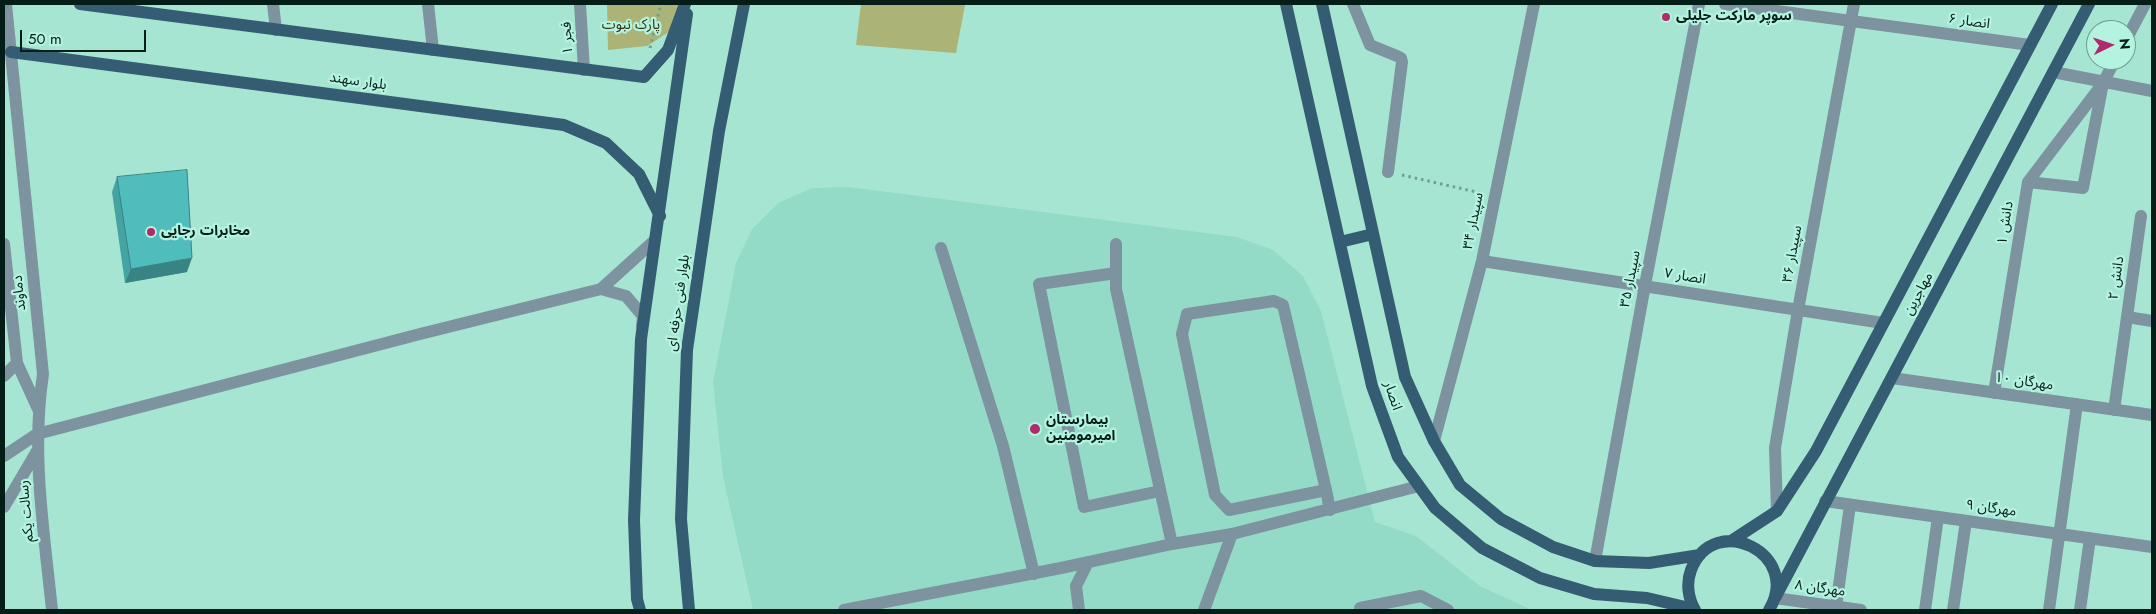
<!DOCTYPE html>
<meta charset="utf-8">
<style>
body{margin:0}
#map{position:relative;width:2156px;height:614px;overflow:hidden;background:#a7e5d3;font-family:Jost,sans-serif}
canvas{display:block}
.frame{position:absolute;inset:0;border:5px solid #041d17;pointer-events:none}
.north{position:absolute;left:2086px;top:20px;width:50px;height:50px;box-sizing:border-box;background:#b4f3e0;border:1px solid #6e9d90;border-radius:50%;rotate:86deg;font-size:14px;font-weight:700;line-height:20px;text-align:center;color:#041d17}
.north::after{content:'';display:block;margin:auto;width:18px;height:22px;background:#b02a6e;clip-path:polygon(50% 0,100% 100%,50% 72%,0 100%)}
.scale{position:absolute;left:20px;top:30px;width:126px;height:22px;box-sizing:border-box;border:2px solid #041d17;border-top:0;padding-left:6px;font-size:15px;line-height:18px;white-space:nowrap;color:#041d17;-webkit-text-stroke:4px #b4f3e0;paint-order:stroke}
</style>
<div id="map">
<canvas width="2156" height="614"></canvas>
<div class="frame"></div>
<div class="north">N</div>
<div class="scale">50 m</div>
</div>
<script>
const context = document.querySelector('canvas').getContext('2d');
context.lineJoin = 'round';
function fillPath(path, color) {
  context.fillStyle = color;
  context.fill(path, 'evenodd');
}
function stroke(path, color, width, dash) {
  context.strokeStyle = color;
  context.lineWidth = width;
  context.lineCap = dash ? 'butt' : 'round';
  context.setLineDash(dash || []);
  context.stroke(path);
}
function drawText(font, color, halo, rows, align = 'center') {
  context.font = font + ' Jost,"Noto Sans Arabic",sans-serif';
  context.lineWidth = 4.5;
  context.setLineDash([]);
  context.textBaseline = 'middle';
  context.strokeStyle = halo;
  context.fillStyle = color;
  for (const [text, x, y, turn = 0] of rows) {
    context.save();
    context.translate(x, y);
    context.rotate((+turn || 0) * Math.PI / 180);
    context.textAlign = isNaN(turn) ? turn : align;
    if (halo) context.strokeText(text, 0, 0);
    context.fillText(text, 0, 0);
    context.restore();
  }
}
fillPath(new Path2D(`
 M849,187L1237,237L1273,250L1303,276L1321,311L1375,522L1416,536L1480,586L1532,610H753L723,477L713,382L736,263L752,229L778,203L812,188Z`), '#93dbc6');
fillPath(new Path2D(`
 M607,4H690L686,21L647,46L608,50Z
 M861,4L965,5L956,53L856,45Z`), '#abb476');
stroke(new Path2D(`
 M650,48L661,4
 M1402,175L1481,193`), '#6ea092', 3, [2.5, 4]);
stroke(new Path2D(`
 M6,4L43,374C31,454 44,531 52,610
 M273,4L276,30
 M428,4L433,50
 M580,4L584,70
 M1353,4L1370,45L1397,56L1401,58L1402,62L1388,172
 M1725,4L2030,45
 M2126,40L2145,4
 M2053,72L2152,91
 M2028,182L2083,188L2103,83L2115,60
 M2141,216L2127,317L2152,321
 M4,244L17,363L38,409
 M1116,244V289L1172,544
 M941,248L1003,446L1034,574
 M1482,261L1883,323
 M1116,273L1039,284L1084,507L1160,491
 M601,289L626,296L643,316L642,326
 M4,376L17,363
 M1892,378L2152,415
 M1994,393L2028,182L2103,83
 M2114,410L2127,317
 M1434,441L1482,261L1534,4
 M4,456L37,434L420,334L601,289L654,241
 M1326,490L1229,510L1215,495L1182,334L1187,314L1274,301L1283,305L1326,490L1330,510
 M1825,501L2152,547
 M4,507L37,451
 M1777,511L1775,448L1798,310L1854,4
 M1595,561L1645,285L1699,4
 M1775,598L1861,610
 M1836,607L1850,505
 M1360,608L1421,596L1448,610
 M844,610L1061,568L1172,544L1232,534L1419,486
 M1079,610L1076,586L1088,562
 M1204,610L1232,534
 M1925,610L1938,517
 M1953,610L1966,521
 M2049,610L2077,404
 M2080,610L2090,538`), '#7e93a0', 12);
stroke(new Path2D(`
 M80,4L644,77L668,50L685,4
 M1286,4L1372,386L1398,457L1435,508L1482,548L1540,578L1594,594L1647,598L1694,609
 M1322,4L1405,377L1434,441L1460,485L1501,519L1553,547L1595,561L1649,563L1700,555
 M11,52L564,125L606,143L639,174L660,216
 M1340,242L1373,234
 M1731,541L1777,511L1816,451L2052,4
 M1775,598L2089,4
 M640,610L637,599L634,520L641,339L687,14
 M689,610L681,519L687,350L719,131L744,4
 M1695,610C1688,598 1686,583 1691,570C1714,510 1803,554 1769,610`), '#345c72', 12);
fillPath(new Path2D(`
 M117,177L187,272L125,283L112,192Z`), '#45a3a2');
fillPath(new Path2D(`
 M192,258L187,272L125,283L131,269Z`), '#388484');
const building = new Path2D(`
 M187,170L192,258L131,269L117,177Z`);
fillPath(building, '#50bdbc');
stroke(building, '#388484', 1);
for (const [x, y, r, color] of [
 [1666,17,5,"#b02a6e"],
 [151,232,5,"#b02a6e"],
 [1035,429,6,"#b02a6e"]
]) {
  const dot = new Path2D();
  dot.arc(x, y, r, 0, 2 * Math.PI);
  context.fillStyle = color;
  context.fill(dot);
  stroke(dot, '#b4f3e0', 2);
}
drawText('bold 14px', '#041d17', '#b4f3e0', [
 ["سوپر مارکت جلیلی",1676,17],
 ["مخابرات رجایی",161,232],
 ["بیمارستان",1046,421],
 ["امیرمومنین",1046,437]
], 'left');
drawText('14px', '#041d17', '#b4f3e0', [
 ["انصار ۶",1969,22,8],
 ["فجر ۱",568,38,-93],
 ["بلوار سهند",358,82,8],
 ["سپیدار ۳۴",1474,221,-79],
 ["دانش ۱",2006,223,-81],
 ["سپیدار ۳۶",1793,254,-80],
 ["انصار ۷",1685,277,9],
 ["دانش ۲",2117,278,-82],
 ["سپیدار ۳۵",1631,279,-79],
 ["دماوند",20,293,-96],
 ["مهاجرین",1919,294,-62],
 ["بلوار فنی حرفه ای",679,303,-82],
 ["مهرگان ۱۰",2024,382,8],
 ["انصار",1392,396,71],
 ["مهرگان ۹",1991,509,8],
 ["رسالت یکم",27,511,-95],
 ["مهرگان ۸",1820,589,8]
]);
drawText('14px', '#313514', '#b4f3e0', [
 ["پارک نبوت",631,26]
]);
</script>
